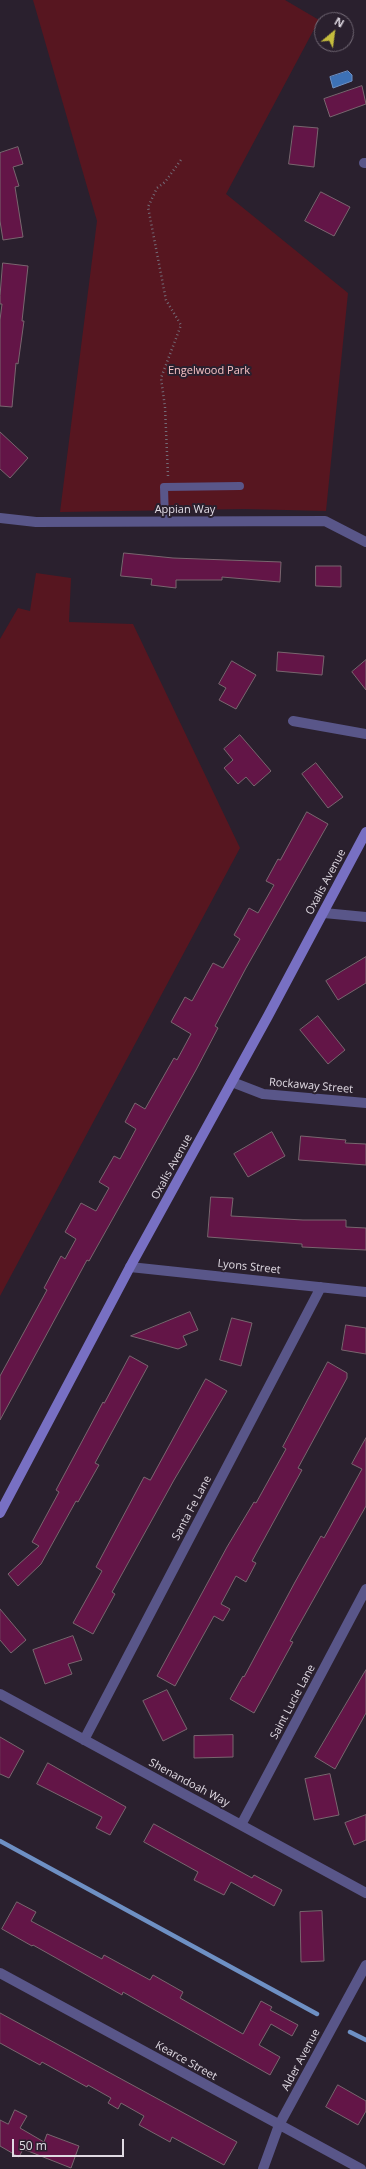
<!DOCTYPE html>
<style>
body{margin:0}
#map{position:relative;width:366px;height:2169px;overflow:hidden;background:#2a202e;font-family:"Open Sans",sans-serif}
canvas{display:block}
.north{position:absolute;left:314px;top:12px;width:40px;height:40px;box-sizing:border-box;background:#2a202e;border:1px solid #736a76;border-radius:50%;rotate:29deg;font-size:11px;font-weight:700;line-height:16px;text-align:center;color:#e0dae3}
.north::after{content:'';display:block;margin:auto;width:14px;height:18px;background:#c5bc3d;clip-path:polygon(50% 0,100% 100%,50% 72%,0 100%)}
.scale{position:absolute;left:12px;top:2139px;width:112px;height:18px;box-sizing:border-box;border:2px solid #e0dae3;border-top:0;padding-left:5px;font-size:12px;line-height:14px;white-space:nowrap;color:#e0dae3;-webkit-text-stroke:3px #2a202e;paint-order:stroke}
</style>
<div id="map">
<canvas width="366" height="2169"></canvas>
<div class="north">N</div>
<div class="scale">50 m</div>
</div>
<script>
const context = document.querySelector('canvas').getContext('2d');
context.lineJoin = 'round';
function fillPath(path, color) {
  context.fillStyle = color;
  context.fill(path, 'evenodd');
}
function stroke(path, color, width, dash) {
  context.strokeStyle = color;
  context.lineWidth = width;
  context.lineCap = dash ? 'butt' : 'round';
  context.setLineDash(dash || []);
  context.stroke(path);
}
function drawText(font, color, halo, rows, align = 'center') {
  context.font = font + ' "Open Sans",sans-serif';
  context.lineWidth = 4;
  context.setLineDash([]);
  context.textBaseline = 'middle';
  context.strokeStyle = halo;
  context.fillStyle = color;
  for (const [text, x, y, turn = 0] of rows) {
    context.save();
    context.translate(x, y);
    context.rotate((+turn || 0) * Math.PI / 180);
    context.textAlign = isNaN(turn) ? turn : align;
    if (halo) context.strokeText(text, 0, 0);
    context.fillText(text, 0, 0);
    context.restore();
  }
}
fillPath(new Path2D(`
 M33,0H285L319,20L226,194L348,293L326,511L244,509L60,512L97,221Z
 M36,573L71,578L69,622L133,624L240,848L0,1296V639L18,608L30,611Z`), '#571620');
const water = new Path2D(`
 M348,71L352,75V81L333,88L330,77Z`);
fillPath(water, '#3d71b6');
stroke(water, '#6e90c4', 1);
stroke(new Path2D(`
 M0,1841L317,2014
 M350,2032L366,2040`), '#6e90c4', 4.5);
const building = new Path2D(`
 M362,86L366,104L330,117L324,99Z
 M294,126L318,128L314,167L289,164Z
 M18,147L23,164L13,167L19,186L15,187L23,237L3,240L0,221V153Z
 M321,192L350,207L334,236L305,221Z
 M3,263L28,266L22,321H24L18,364L16,363L12,407L0,406V320L2,304H0V296Z
 M0,432L28,458L10,478L0,469Z
 M124,553L173,558L281,562L280,582L222,577V580H176V588L151,585L152,579L121,576Z
 M316,566H341V587L316,586Z
 M278,652L324,656L322,675L277,671Z
 M366,660V690L352,672Z
 M232,661L256,675L236,709L219,700L226,688L219,684Z
 M240,735L271,771L254,786L246,777L238,784L224,768L233,760L224,749Z
 M316,763L343,797L328,808L302,774Z
 M307,812L328,824L246,968L215,1026L218,1028L196,1070L89,1261L87,1260L0,1420V1376L47,1290L44,1288L61,1256L65,1259L76,1239L65,1232L81,1203L96,1211L109,1188L99,1182L114,1156L120,1159L136,1129L125,1122L135,1103L145,1109L174,1058L177,1060L191,1034L171,1022L185,997L192,1001L213,963L223,968L240,939L234,935L249,908L258,913L274,885L266,881L278,859L280,860Z
 M366,957V983L338,1000L326,981Z
 M318,1016L345,1050L328,1064L300,1030Z
 M272,1132L285,1156L248,1177L234,1154Z
 M301,1136L346,1140L345,1143L366,1144V1165L299,1160Z
 M211,1197L233,1198L231,1216L303,1220H346V1227L366,1228V1250L302,1247V1244L208,1237Z
 M190,1312L198,1330L183,1336L187,1345L178,1349L131,1336Z
 M232,1318L252,1323L241,1366L220,1360Z
 M346,1325L366,1328V1354L342,1350Z
 M130,1356L148,1366L95,1463L99,1465L78,1502L76,1501L41,1564L18,1586L8,1574L39,1546L32,1542L59,1492L56,1490L103,1402L104,1403Z
 M328,1362L347,1373V1378L298,1468L302,1470L252,1561L256,1563L246,1582L236,1576L221,1604L230,1609L223,1621L214,1616L175,1686L157,1676L227,1547L254,1502L256,1503L286,1449L283,1447Z
 M206,1379L227,1391L174,1480L112,1592L115,1594L93,1634L73,1623L102,1571L96,1567L144,1477L150,1480Z
 M366,1438V1506L290,1641L293,1642L254,1713L230,1699L243,1676L244,1677L295,1582L321,1536L324,1538L362,1469L352,1464Z
 M0,1609L26,1640L11,1653L0,1640Z
 M73,1636L82,1660L68,1664L72,1674L45,1684L33,1650Z
 M366,1670V1713L335,1769L315,1757Z
 M167,1690L187,1729L163,1741L143,1701Z
 M233,1735V1757L194,1758V1736Z
 M0,1737L24,1751L9,1778L0,1774Z
 M48,1763L126,1807L110,1835L96,1828L102,1817L37,1784Z
 M330,1774L339,1815L314,1820L305,1779Z
 M366,1815V1840L354,1845L345,1823Z
 M154,1824L252,1878L254,1875L282,1890L274,1906L231,1882L224,1895L194,1880L198,1872L144,1842Z
 M17,1902L36,1912L31,1921L102,1959L104,1955L150,1980L153,1975L183,1992L180,1998L243,2034L261,2001L272,2007L270,2010L298,2025L292,2036L271,2024L259,2045L280,2057L270,2075L123,1992L122,1995L33,1945L32,1946L2,1929Z
 M322,1911L324,1961L301,1962L300,1912Z
 M0,2013L237,2142L224,2165L172,2137L170,2142L139,2125L144,2116L121,2103L118,2109L108,2103L111,2098L88,2085L87,2087L42,2062L40,2065L0,2043Z
 M338,2085L366,2101V2111L358,2125L326,2107Z
 M15,2110L27,2116L20,2128L44,2142L47,2134L79,2146L71,2168L23,2149L19,2157L0,2146V2120L8,2124Z`);
fillPath(building, '#631547');
stroke(building, '#79666f', 1);
stroke(new Path2D(`
 M168,476L165,407L161,378L181,325L166,300L148,207L157,188L165,182L181,160`), '#736b77', 2.5, [1, 3]);
stroke(new Path2D(`
 M165,522L164,487L240,486`), '#595689', 8);
stroke(new Path2D(`
 M364,163H366
 M0,518L36,522L325,521L366,542
 M293,721L366,734
 M324,913L366,917
 M232,1082L263,1094L366,1103
 M130,1267L366,1292
 M0,1694L366,1893
 M84,1740L321,1287
 M241,1825L366,1589
 M0,1973L361,2169
 M263,2169L279,2125L366,1965`), '#595689', 10);
stroke(new Path2D(`
 M0,1513L130,1267L268,1016L366,832`), '#7870c3', 10);
drawText('11px', '#f6c1c4', '#2a202e', [
 ["Engelwood Park",209,371]
]);
drawText('11px', '#e0dae3', '#2a202e', [
 ["Appian Way",185,510],
 ["Oxalis Avenue",326,882,-62],
 ["Rockaway Street",311,1086,5],
 ["Oxalis Avenue",172,1167,-61],
 ["Lyons Street",249,1267,6],
 ["Santa Fe Lane",192,1508,-62],
 ["Saint Lucie Lane",293,1702,-62],
 ["Shenandoah Way",189,1783,28],
 ["Alder Avenue",301,2060,-62],
 ["Kearce Street",186,2061,29]
]);
</script>
